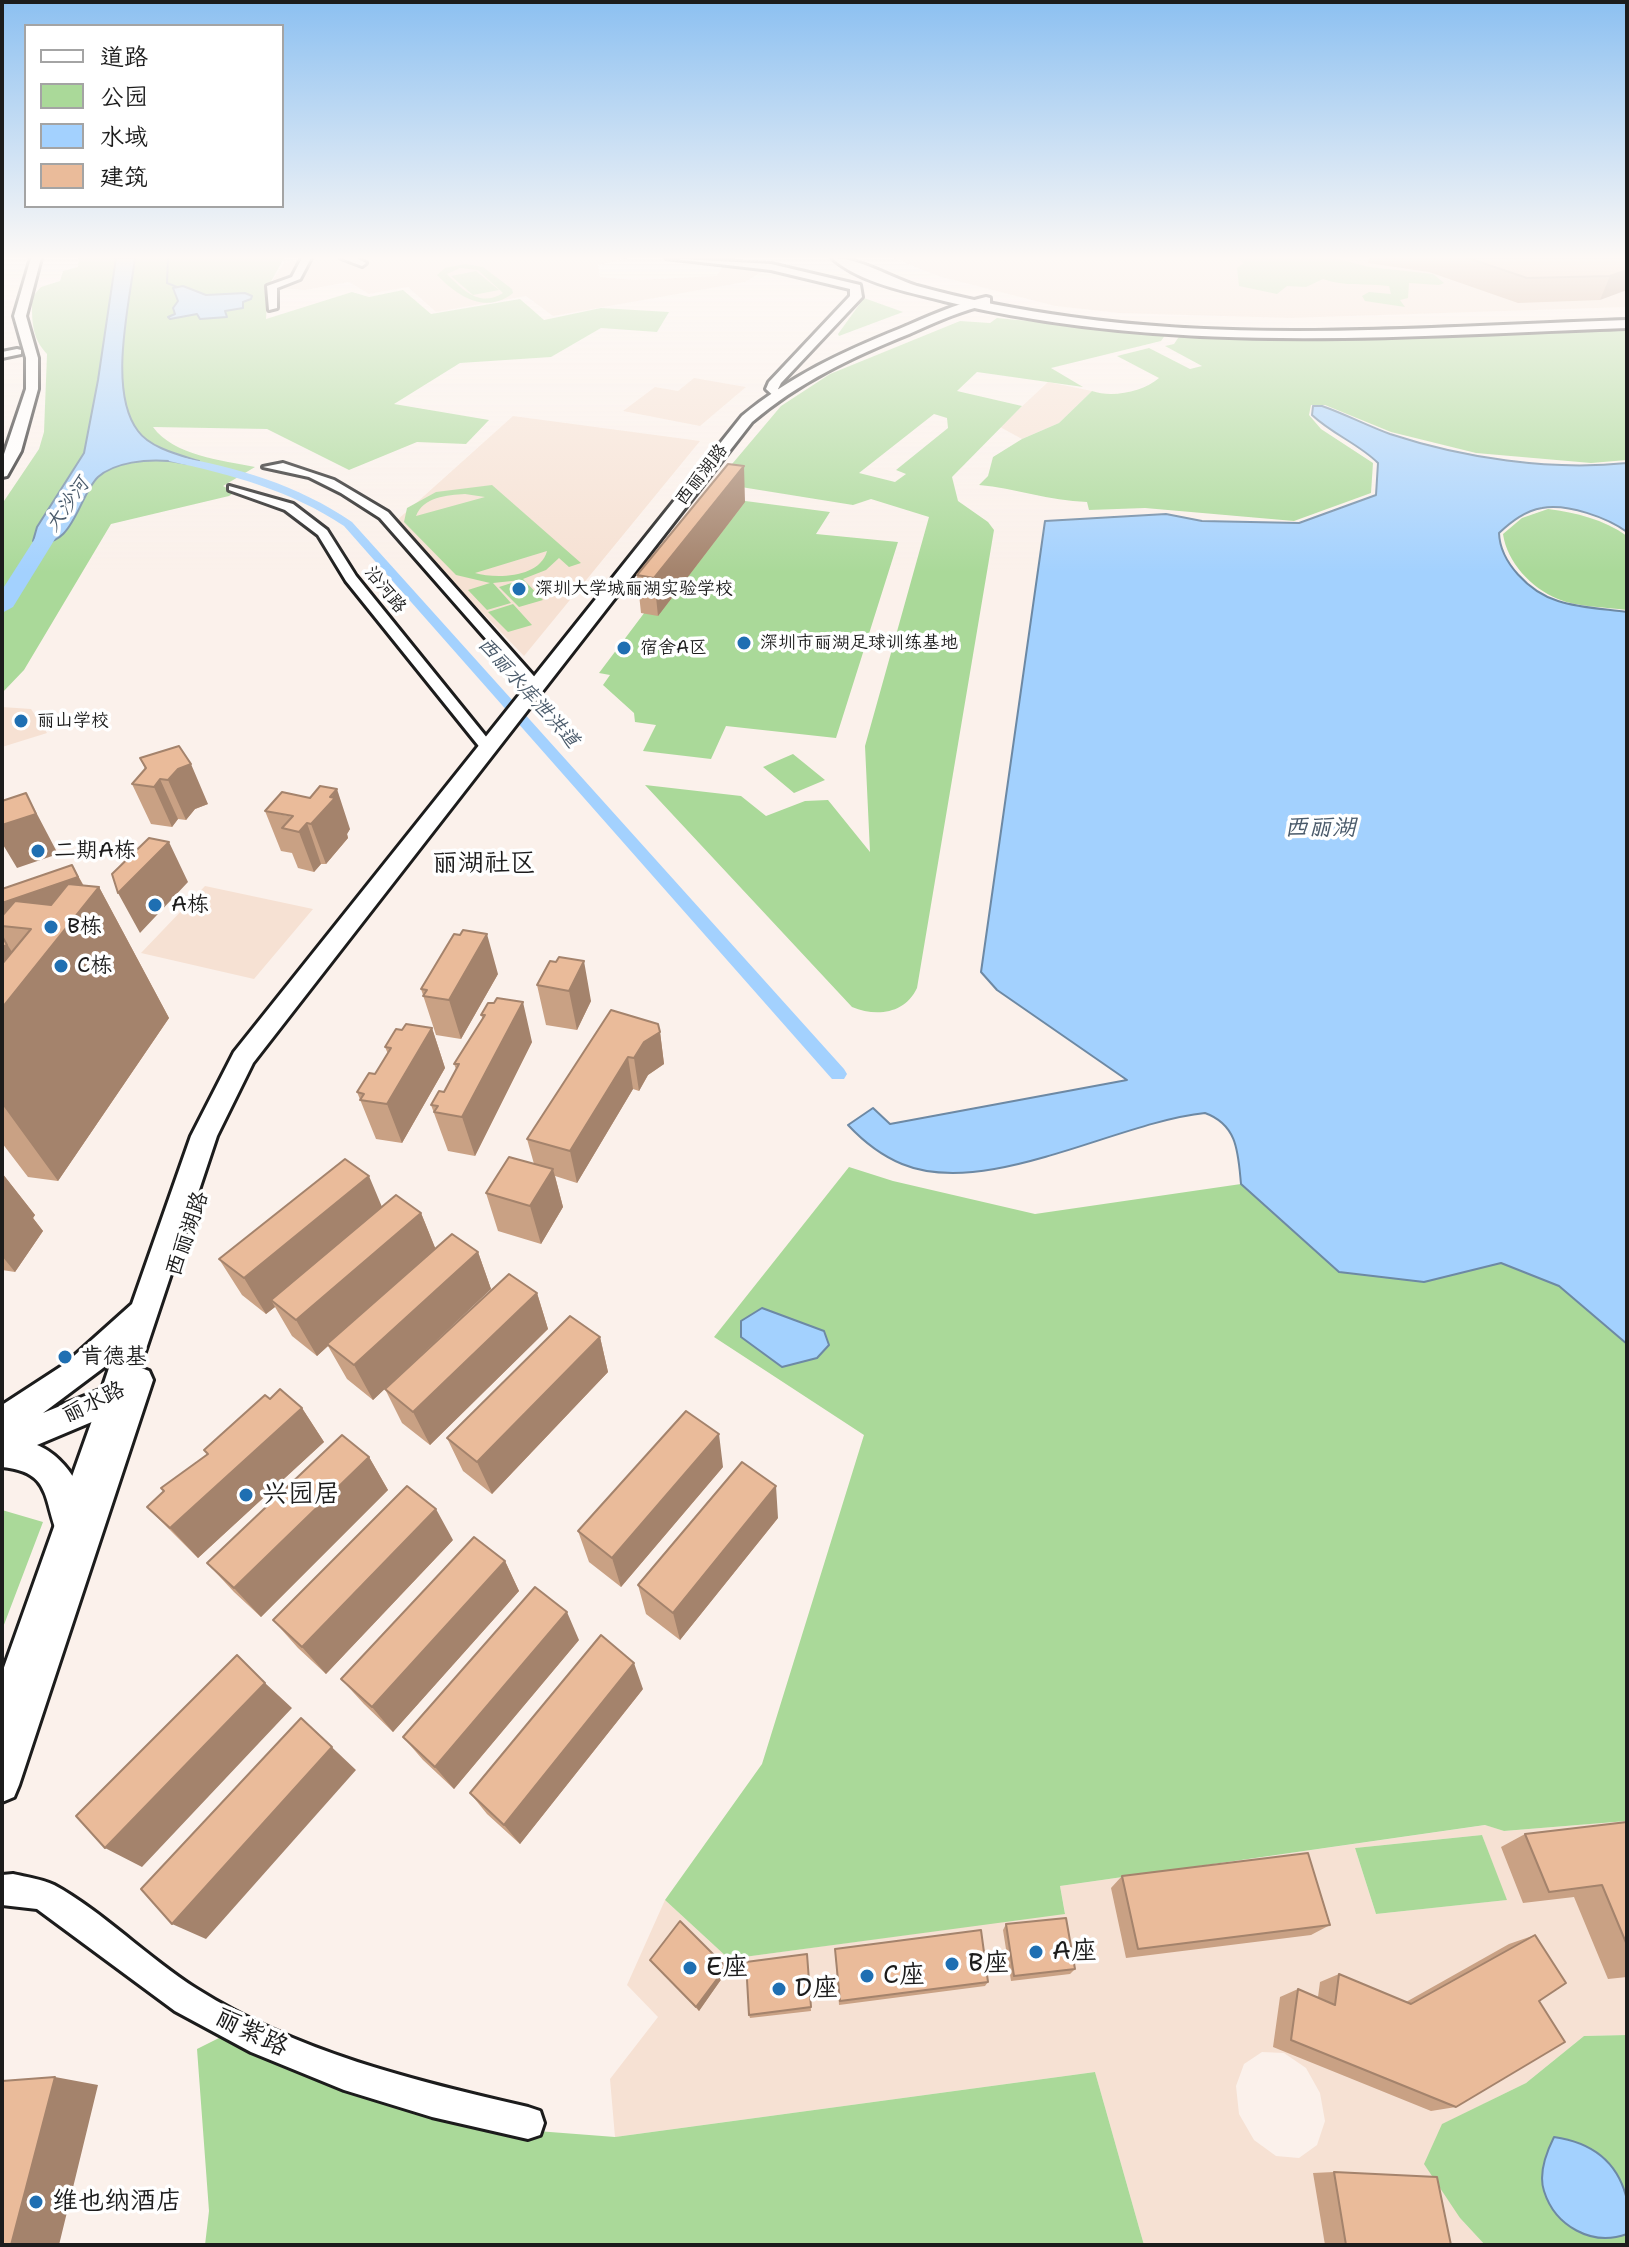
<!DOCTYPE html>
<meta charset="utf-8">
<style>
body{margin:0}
#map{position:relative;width:1629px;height:2247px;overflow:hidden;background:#fbf1eb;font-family:"Shantell Sans","LXGW WenKai TC",sans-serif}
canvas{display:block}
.frame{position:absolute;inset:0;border:4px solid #1c1c1c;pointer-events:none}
.legend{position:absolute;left:24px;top:24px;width:260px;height:184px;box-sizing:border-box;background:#fff;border:2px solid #a4a4a4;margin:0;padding:10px 14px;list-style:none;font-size:24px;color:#1c1c1c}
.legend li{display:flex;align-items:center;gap:16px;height:40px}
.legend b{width:40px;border:2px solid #a4a4a4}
</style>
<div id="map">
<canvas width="1629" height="2247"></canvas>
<div class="frame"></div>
<ul class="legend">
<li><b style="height:10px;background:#fff"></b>道路</li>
<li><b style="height:22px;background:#aad999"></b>公园</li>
<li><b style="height:22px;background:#a3d1fe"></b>水域</li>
<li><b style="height:22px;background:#eabb9a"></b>建筑</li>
</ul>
</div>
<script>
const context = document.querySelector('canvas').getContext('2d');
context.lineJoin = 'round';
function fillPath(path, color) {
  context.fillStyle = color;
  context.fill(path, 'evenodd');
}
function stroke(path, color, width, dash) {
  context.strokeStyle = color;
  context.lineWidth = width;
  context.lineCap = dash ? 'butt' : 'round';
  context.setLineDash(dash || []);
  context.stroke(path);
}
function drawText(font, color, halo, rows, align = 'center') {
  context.font = font + ' "Shantell Sans","LXGW WenKai TC",sans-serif';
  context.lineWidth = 7;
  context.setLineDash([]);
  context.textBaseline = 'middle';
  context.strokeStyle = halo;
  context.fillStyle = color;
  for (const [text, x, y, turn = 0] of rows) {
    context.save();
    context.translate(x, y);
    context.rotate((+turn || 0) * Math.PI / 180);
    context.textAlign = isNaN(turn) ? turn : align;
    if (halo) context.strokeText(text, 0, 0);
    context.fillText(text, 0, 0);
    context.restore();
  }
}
fillPath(new Path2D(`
 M305,258H627L598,265L600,277L636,280L716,276L723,267L765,270L745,282L553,316L526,296L436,312L408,287L369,294L349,282L305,290L268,287L284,263Z
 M894,258H1627V307L1290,318L1119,313L1055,306L938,276Z
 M694,378L746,387L700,426L623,411L655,387L678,391Z
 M1048,382L1092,391L1059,423L1022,439L1000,427Z
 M513,416L700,441L524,656L395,522Z
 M2,707L31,709L47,733L2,747Z
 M205,886L313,909L254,979L141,953Z
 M1627,1821V2035L1584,2036L1526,2083L1443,2124L1460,2218L1485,2245H1144L1095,2072L615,2137L610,2079L658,2017L627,1985L665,1900L729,1959L1065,1913L1060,1886L1486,1825L1504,1831ZM1482,1835L1506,1900L1376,1914L1355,1848ZM1262,2052L1284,2053L1306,2068L1320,2093L1325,2121L1317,2145L1299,2158L1276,2156L1254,2140L1239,2114L1236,2086L1244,2064Z`), '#f6e1d3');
fillPath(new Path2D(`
 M79,258H284L268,287L266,319L352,292L369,297L403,290L431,314L520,299L544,320L601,308L669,312L657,332L601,328L551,357L460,363L394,404L489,420L466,444L417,442L349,470L267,429L153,427C174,456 222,460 255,467L223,486L235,492L229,496L111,524L24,670L2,693V504L39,449L44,432L47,354C31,337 32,320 32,297L41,287L60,281L63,271L78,267Z
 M1237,258H1335L1369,267L1433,274L1444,283L1439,285L1409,283L1408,298L1400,300L1405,307L1365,301L1362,296L1369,292L1391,294L1389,286C1366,283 1345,287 1323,279L1306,287L1287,286L1277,294L1239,286L1237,268L1244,263Z
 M465,264L483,267L512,289L513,293C486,315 457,296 437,275L445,268ZM460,268L478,270L503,293C480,308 463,290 447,274Z
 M476,271L499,290L473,295L451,276Z
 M864,298L903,312L839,336L838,334Z
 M997,318L1166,334L1161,341L1051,368L1083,387L977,372L957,391L1022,406L952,477L958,501L988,522L994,530L917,988C905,1014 876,1017 852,1007L645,785L741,796L766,816L805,801L828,800L870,852L865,746L929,517L871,499L853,505L716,483L781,406L830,374L960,321L990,323ZM934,414L947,418L948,428L896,470L906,474L895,482L859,473Z
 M1627,330V460L1591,463L1476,453L1391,432L1325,405H1311L1309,415L1321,429L1373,463L1371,493L1294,521L1145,508L1089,510L1087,502C1049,501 1015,488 979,485L988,476L993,457L1022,439L1059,423L1092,391C1112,398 1143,392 1159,378L1117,356L1149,348L1190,369L1202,366L1165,346L1174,344L1180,335L1271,340Z
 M492,485L581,563L569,567L559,558L546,570L523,579L543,600L519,607L499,587L521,580L493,583L511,603L487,610L468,590L490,583L456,575L404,522L407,508L436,492ZM465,494L485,497L416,516C423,497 447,495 465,494ZM547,551C540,578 496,579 475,573Z
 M730,499L830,512L816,534L898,542L836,738L726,726L711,759L643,751L656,725L635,722L634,713L603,685L610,675L599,673Z
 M1548,509C1577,513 1603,519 1627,536V610C1605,607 1577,607 1558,599C1531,588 1507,562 1503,534L1522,518Z
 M513,604L532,625L508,632L488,612Z
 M793,754L825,780L794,793L763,767Z
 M849,1167L893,1181L1035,1214L1241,1184L1339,1272L1424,1282L1501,1263L1559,1286L1627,1344V1821L1504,1831L1485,1825L1060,1886L1065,1914L729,1959L665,1900L762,1764L864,1435L714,1337Z
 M2,1510L43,1522L2,1630Z
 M1482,1835L1507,1900L1376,1914L1355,1848Z
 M1627,2035V2245H1485L1460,2218L1424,2164L1442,2124L1526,2083L1584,2036Z
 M223,2036L511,2129L615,2137L1095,2072L1144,2245H205L209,2211L197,2049Z`), '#aad999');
const water = new Path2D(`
 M116,258H135C129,305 108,392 138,431C150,448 180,455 199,461C189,467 181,462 169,461C147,459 115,462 98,477C78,496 73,553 33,541L37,527L84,453L98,380Z
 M183,286L206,295L245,293L252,296L251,299L243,302V308L225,311L227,317L200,319L197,314L170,319L168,317L175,314L173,308L178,301L173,288Z
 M1313,406H1322C1345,414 1368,426 1390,434C1463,458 1550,471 1627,463V532C1608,518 1567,503 1542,508C1525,511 1512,521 1499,533C1500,562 1529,592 1558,601C1579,608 1605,609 1627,612V1344L1559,1286L1501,1263L1424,1282L1339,1272L1241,1184C1238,1153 1238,1125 1205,1113C1117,1122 986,1199 902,1164C880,1155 863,1141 848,1125L873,1108L890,1124L1127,1080L997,990L981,972L1045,521L1166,514L1202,521L1299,523L1376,495L1378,463C1359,444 1332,434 1312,415Z
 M762,1308L824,1331L829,1345L817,1358L782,1367L741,1337V1321Z
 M1554,2137C1589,2142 1616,2159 1626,2196C1629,2207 1627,2222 1627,2234C1592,2247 1555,2226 1544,2191C1538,2173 1546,2153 1554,2137Z`);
fillPath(water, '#a3d1fe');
stroke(water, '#6d89a4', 2);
stroke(new Path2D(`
 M168,258L167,283L177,287`), '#6d89a4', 2);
fillPath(new Path2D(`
 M173,456C237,467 298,485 352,522L844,1069L847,1074L844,1079H832L344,526C290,490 232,475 169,461L168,459Z`), '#a3d1fe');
fillPath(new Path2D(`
 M66,499L76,505L13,607L2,613V590L59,501Z`), '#a3d1fe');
const minor = new Path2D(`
 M302,258H311L300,279L277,288V308L269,310L267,286L292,277Z
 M341,258H356L366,263L362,266Z
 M17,349L21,350V354L2,358V352Z
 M283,463L334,480L388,512L540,683V689H530L380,518L341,493L309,477L263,467Z
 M229,486L293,504L327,530L356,576L492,744V750H482L346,581L318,535L285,510L229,490Z
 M13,1874C26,1877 42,1879 54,1885C102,1911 149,1959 197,1989C297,2052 414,2081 528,2107L540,2111L544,2123L540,2135L528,2139L432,2117L344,2090L251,2052L175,2011L37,1909L2,1905V1875Z`);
const tertiary = new Path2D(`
 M31,258H41L26,316L38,358V389L21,451L7,476L2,477V460L26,389V358L14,316Z
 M666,258L771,264L860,285L862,297L781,383L778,389L782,394L776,398L766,389L769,382L850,296V289L771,270Z
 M139,1367L149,1371L153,1380L19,1785L14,1797L2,1802V1673L100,1398L104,1389L114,1385L122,1388L129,1371Z`);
const secondary = new Path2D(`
 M986,297L990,298V304C962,310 936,322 909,334C852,357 799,382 752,422L253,1063L217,1136L136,1379L141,1389L137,1399L125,1408L37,1445C68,1457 96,1503 82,1535L70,1540L58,1535C43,1499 52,1472 2,1467V1405L65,1364L132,1304L191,1136L234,1052L742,416C789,377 842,352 899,329C927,317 955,304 986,297ZM111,1362L102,1389L43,1413Z`);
const primary = new Path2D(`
 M832,258C860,258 889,277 917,286C967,300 1020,310 1071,317C1255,343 1443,326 1627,320V328C1399,336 1168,356 944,301C908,292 860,283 832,258Z`);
stroke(minor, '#1c1c1c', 6);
stroke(tertiary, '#1c1c1c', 6);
stroke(secondary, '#1c1c1c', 6);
stroke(primary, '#1c1c1c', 6);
fillPath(minor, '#fff');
fillPath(tertiary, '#fff');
fillPath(secondary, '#fff');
fillPath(primary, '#fff');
fillPath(new Path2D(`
 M1369,258H1627L1600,300L1518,303L1429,272L1368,263Z
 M745,502L658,616L641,613L637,575Z
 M140,758L208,804L195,809L186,820L178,819L172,827L151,824L132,784L145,769Z
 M265,811L350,829L347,834L348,838L326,864H321L314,872L298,868L292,853L281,851Z
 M72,865L84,886L99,887L169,1018L58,1181L28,1177L2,1143V889Z
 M550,961L591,1001L577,1030L546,1025L537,985Z
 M498,974L461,1039L436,1035L421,989Z
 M488,1003L532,1042L475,1156L448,1151L431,1105L444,1092L456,1069L454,1064L483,1020L481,1015Z
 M432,1028L445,1068L402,1143L376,1139L357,1092L375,1074L388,1054L385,1047L402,1030Z
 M660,1032L664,1064L648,1075L639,1091L633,1089L577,1183L555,1176L563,1207L541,1244L498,1231L486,1193L534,1164L527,1139Z
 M2,1173L35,1215L33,1218L43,1231L15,1272L2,1270Z
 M382,1207L421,1213L435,1248L478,1252L491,1289L373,1400L347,1379L328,1346L317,1356L292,1336L275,1307L266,1314L242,1295L219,1259Z
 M537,1293L548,1329L430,1445L402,1423L385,1389Z
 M600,1337L608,1372L492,1494L463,1471L447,1438Z
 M270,1399L302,1408L324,1442L198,1558L147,1507L207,1454L204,1450Z
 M369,1457L388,1490L261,1617L234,1592L207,1563Z
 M723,1467L621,1587L589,1562L578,1531Z
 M778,1518L680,1640L646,1614L638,1585Z
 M453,1540L326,1674L298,1648L273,1620Z
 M505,1561L519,1591L393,1732L364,1704L341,1679Z
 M579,1640L454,1789L423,1760L403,1737Z
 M643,1689L520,1844L487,1814L470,1793Z
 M1627,1822V1977L1608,1979L1574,1897L1523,1903L1501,1847L1525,1834Z
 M1122,1876L1330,1925L1311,1935L1126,1958L1111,1888Z
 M1006,1924L1075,1969L1070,1974L1011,1981L1003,1930Z
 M1535,1935L1539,2001L1456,2107L1431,2111L1273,2047L1280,1997L1298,1989L1318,1997L1320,1982L1339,1974L1406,2002L1509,1944Z
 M835,1949L988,1982L985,1986L839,2005Z
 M807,1954L811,2011L750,2018L749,2015Z
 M650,1960L726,1967L727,1971L699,2011Z
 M1334,2172L1451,2245H1325L1313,2173Z`), '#c9a184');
fillPath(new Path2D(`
 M1627,270V290L1600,300L1610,276Z
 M744,466L745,502L658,616L654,578Z
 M191,764L208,804L195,809L186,820L168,780L178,769Z
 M160,779L178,819L172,827L154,787Z
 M337,789L350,829L347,834L348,838L326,864L311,824Z
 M26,793L58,854L17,868L2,843V825Z
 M307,823L321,864L314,872L299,832Z
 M169,842L188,882L140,933L118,893Z
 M72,865L90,898L99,887L169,1018L58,1181L2,1104V936L27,976L31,929L2,926V903Z
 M487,934L498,974L461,1039L449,1000Z
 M584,961L591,1001L577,1030L569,991Z
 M523,1002L532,1042L475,1156L462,1117Z
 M432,1028L445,1068L402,1143L387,1104Z
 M660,1032L664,1064L648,1075L639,1091L634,1058L644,1042Z
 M628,1057L633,1089L577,1183L570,1151Z
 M553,1169L563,1207L541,1244L530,1206Z
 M2,1173L35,1215L33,1218L43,1231L15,1272L2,1256Z
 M369,1176L385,1214L271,1300L275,1307L266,1314L244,1278Z
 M421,1213L436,1250L327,1344L328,1346L317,1356L296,1320Z
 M478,1252L491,1289L373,1400L354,1365Z
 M537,1293L548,1329L430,1445L413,1412Z
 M600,1337L608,1372L492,1494L477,1462Z
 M302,1408L324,1442L198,1558L170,1528Z
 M719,1434L723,1467L621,1587L612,1558Z
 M369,1457L388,1490L261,1617L234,1588Z
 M776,1486L778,1518L680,1640L673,1613Z
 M436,1509L453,1540L326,1674L302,1647Z
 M505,1561L519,1591L393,1732L372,1707Z
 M567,1612L579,1640L454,1789L435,1767Z
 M634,1663L643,1689L520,1844L504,1825Z
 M265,1683L292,1708L142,1867L105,1848Z
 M301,1718L356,1770L206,1939L172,1924Z
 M726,1967L727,1971L699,2011L696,2007Z
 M55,2077L98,2085L59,2245H11Z`), '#a4836c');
const building = new Path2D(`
 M1468,258H1627V270L1610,276L1527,278Z
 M728,464L744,466L654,578L637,575Z
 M179,746L191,764L178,769L168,780L160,779L154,787L132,784L146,768L140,758Z
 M320,786L337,789L330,797L335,798L311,824L307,823L299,832L282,828L293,816L265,811L282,792L310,798Z
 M26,793L36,814L2,825V801Z
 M149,838L169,842L118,893L112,874Z
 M72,865L78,877L2,903V889Z
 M68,884L99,887L2,1008V964L31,929L2,926V916L15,901L51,905Z
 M463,930L487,934L449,1000L423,996L427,990L421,989L454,934L460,935Z
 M2,936L7,945L2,947Z
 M559,957L584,961L569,991L537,985L550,961L556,962Z
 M497,998L523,1002L462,1117L434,1112L438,1106L431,1105L439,1091L444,1092L459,1064H454L485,1015H481L488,1003H494Z
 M611,1010L658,1024L660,1032L644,1042L634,1058L628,1057L570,1151L527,1139Z
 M406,1024L432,1028L387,1104L360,1100L364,1094L357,1092L369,1073L375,1074L391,1048L385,1047L396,1029L402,1030Z
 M509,1157L553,1169L530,1206L486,1193Z
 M345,1159L369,1176L244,1278L219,1259Z
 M396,1195L421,1213L296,1320L271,1300Z
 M452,1234L478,1252L354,1365L327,1344Z
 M509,1274L537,1293L413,1412L385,1389Z
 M570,1316L600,1337L477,1462L447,1438Z
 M280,1389L302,1408L170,1528L147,1507L164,1491L161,1488L208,1454L204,1450L265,1395L270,1399Z
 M686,1411L719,1434L612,1558L578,1531Z
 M342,1435L369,1457L234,1588L207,1563Z
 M742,1462L776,1486L673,1613L638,1585Z
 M407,1486L436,1509L302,1647L273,1620Z
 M474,1537L505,1561L372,1707L341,1679Z
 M535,1587L567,1612L435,1767L403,1737Z
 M601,1635L634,1663L504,1825L470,1793Z
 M237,1655L265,1683L105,1848L76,1816Z
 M301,1718L332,1747L172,1924L141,1889Z
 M1627,1822V1945L1602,1885L1549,1892L1525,1834Z
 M1308,1853L1330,1925L1138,1949L1122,1876Z
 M1066,1918L1075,1969L1014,1976L1006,1924Z
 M680,1921L726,1967L696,2007L650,1960Z
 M981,1930L988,1982L840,2001L835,1949Z
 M1535,1935L1566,1983L1539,2001L1565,2042L1456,2107L1291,2040L1298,1989L1335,2005L1339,1974L1411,2004Z
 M807,1954L811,2007L749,2015L746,1962Z
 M55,2077L11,2245H2V2081Z
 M1334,2172L1437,2177L1451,2245H1346Z`);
fillPath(building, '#eabb9a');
stroke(building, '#a4836c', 2);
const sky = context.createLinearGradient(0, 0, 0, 573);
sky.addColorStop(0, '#8cc0f1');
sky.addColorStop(0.45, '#fdf9f6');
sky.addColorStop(1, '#fdf9f600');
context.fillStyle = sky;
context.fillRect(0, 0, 1629, 573);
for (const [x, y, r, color] of [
 [519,589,8,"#1f6fb2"],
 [744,643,8,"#1f6fb2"],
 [624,648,8,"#1f6fb2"],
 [21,721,8,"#1f6fb2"],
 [38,851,8,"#1f6fb2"],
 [155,905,8,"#1f6fb2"],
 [51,927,8,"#1f6fb2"],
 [61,966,8,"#1f6fb2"],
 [65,1357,8,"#1f6fb2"],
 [246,1495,8,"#1f6fb2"],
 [1036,1952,8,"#1f6fb2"],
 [952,1964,8,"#1f6fb2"],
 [690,1968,8,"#1f6fb2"],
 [867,1976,8,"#1f6fb2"],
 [779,1989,8,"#1f6fb2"],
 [36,2202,8,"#1f6fb2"]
]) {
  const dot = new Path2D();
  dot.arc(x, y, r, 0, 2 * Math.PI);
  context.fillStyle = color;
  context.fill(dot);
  stroke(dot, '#fff', 3);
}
drawText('18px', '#1c1c1c', '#fff', [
 ["西丽湖路",702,475,-52],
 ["沿河路",385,590,51]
]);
drawText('18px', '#1c1c1c', '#fff', [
 ["深圳大学城丽湖实验学校",535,589],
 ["深圳市丽湖足球训练基地",760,643],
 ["宿舍A区",640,648],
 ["丽山学校",37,721]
], 'left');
drawText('italic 20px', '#4b5b6b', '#fff', [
 ["大沙河",68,505,-55],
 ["西丽水库泄洪道",528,693,48]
]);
drawText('22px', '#1c1c1c', '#fff', [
 ["二期A栋",54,851],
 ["A栋",171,905],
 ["B栋",67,927],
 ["C栋",77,966],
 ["肯德基",81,1357]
], 'left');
drawText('22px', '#1c1c1c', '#fff', [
 ["西丽湖路",188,1234,-71],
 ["丽水路",94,1403,-26]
]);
drawText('italic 24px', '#4b5b6b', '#fff', [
 ["西丽湖",1320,829]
]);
drawText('26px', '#1c1c1c', '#fff', [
 ["丽湖社区",484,864]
]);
drawText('26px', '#1c1c1c', '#fff', [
 ["兴园居",262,1495],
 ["A座",1052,1952],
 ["B座",968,1964],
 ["E座",706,1968],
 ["C座",883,1976],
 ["D座",795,1989],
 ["维也纳酒店",52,2202]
], 'left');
drawText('26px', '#1c1c1c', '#fff', [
 ["丽紫路",251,2033,26]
]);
</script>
